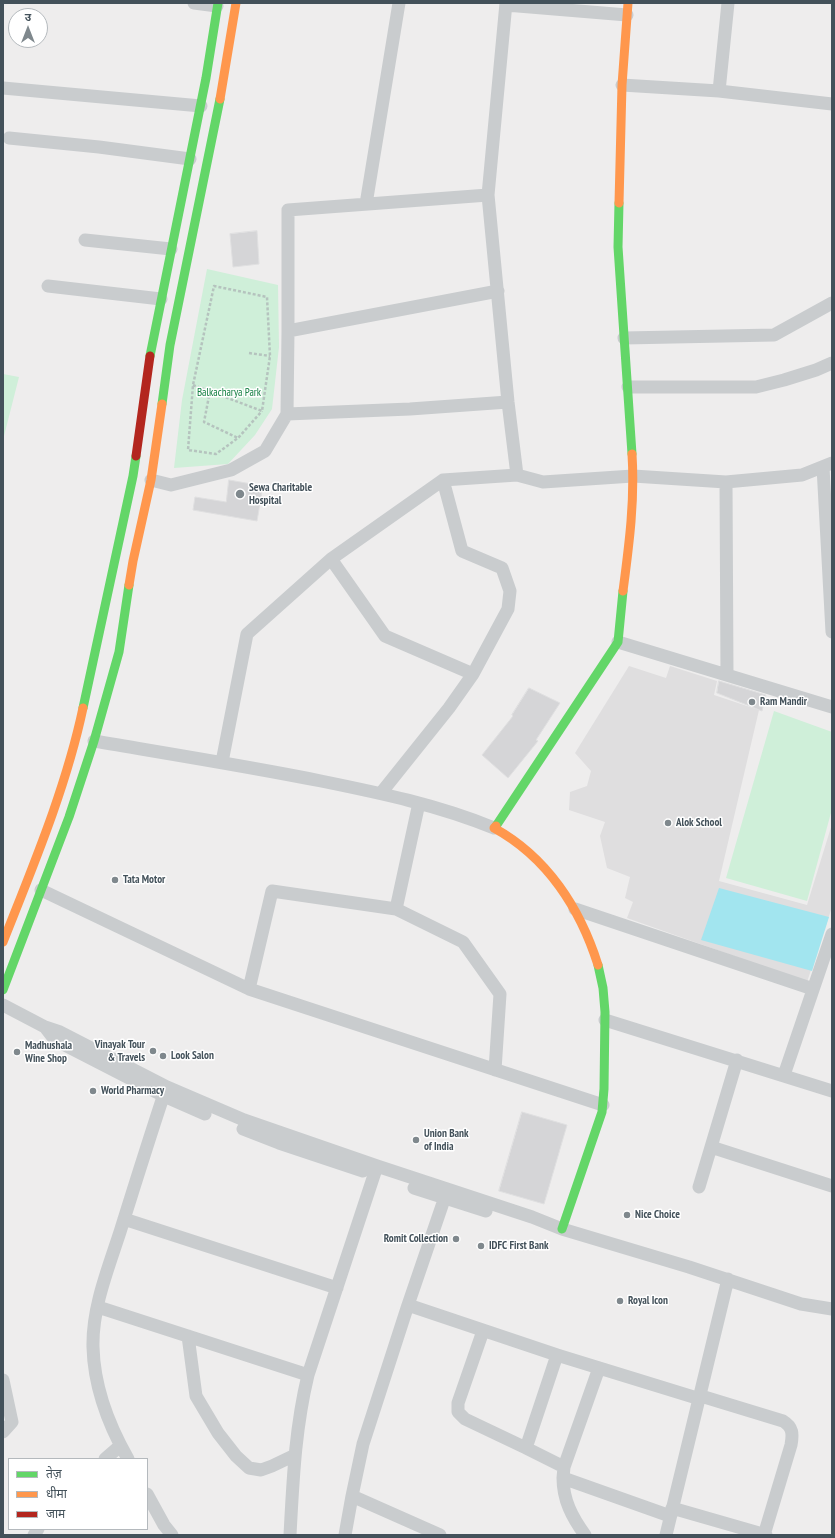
<!DOCTYPE html>
<meta charset="utf-8">
<style>
body{margin:0}
#map{position:relative;width:835px;height:1538px;overflow:hidden;background:#eeeded;font-family:"PT Sans Narrow","Noto Sans Devanagari",sans-serif}
canvas{display:block}
.frame{position:absolute;inset:0;border:4px solid #43515a;pointer-events:none}
.legend{position:absolute;left:8px;top:1458px;width:140px;height:72px;box-sizing:border-box;background:#fff;border:1px solid #b4b9bd;margin:0;padding:5px 7px;list-style:none;font-size:12px;color:#43515a}
.legend li{display:flex;align-items:center;gap:8px;height:20px}
.legend b{width:20px;border:1px solid #b4b9bd}
.north{position:absolute;left:8px;top:8px;width:40px;height:40px;box-sizing:border-box;background:#fff;border:1px solid #b4b9bd;border-radius:50%;rotate:0deg;font-size:11px;font-weight:700;line-height:16px;text-align:center;color:#43515a}
.north::after{content:'';display:block;margin:auto;width:14px;height:18px;background:#7f888d;clip-path:polygon(50% 0,100% 100%,50% 72%,0 100%)}
</style>
<div id="map">
<canvas width="835" height="1538"></canvas>
<div class="frame"></div>
<ul class="legend">
<li><b style="height:5px;background:#63d668"></b>तेज़</li>
<li><b style="height:5px;background:#ff974d"></b>धीमा</li>
<li><b style="height:5px;background:#b3261e"></b>जाम</li>
</ul>
<div class="north">उ</div>
</div>
<script>
const context = document.querySelector('canvas').getContext('2d');
context.lineJoin = 'round';
function fillPath(path, color) {
  context.fillStyle = color;
  context.fill(path, 'evenodd');
}
function stroke(path, color, width, dash) {
  context.strokeStyle = color;
  context.lineWidth = width;
  context.lineCap = dash ? 'butt' : 'round';
  context.setLineDash(dash || []);
  context.stroke(path);
}
function drawText(font, color, halo, rows, align = 'center') {
  context.font = font + ' "PT Sans Narrow",sans-serif';
  context.lineWidth = 3;
  context.setLineDash([]);
  context.textBaseline = 'middle';
  context.strokeStyle = halo;
  context.fillStyle = color;
  for (const [text, x, y, turn = 0] of rows) {
    context.save();
    context.translate(x, y);
    context.rotate((+turn || 0) * Math.PI / 180);
    context.textAlign = isNaN(turn) ? turn : align;
    if (halo) context.strokeText(text, 0, 0);
    context.fillText(text, 0, 0);
    context.restore();
  }
}
fillPath(new Path2D(`
 M629,666L666,678L670,666L717,681L714,695L759,710L719,881L807,905L832,824V907L807,982L627,918L633,902L625,898L630,877L607,868L600,836L605,822L569,810L570,792L587,786L591,771L575,753Z`), '#dfdedf');
fillPath(new Path2D(`
 M207,269L278,285L279,347L272,409L255,435L228,464L174,468L182,400Z
 M3,374L19,377L3,440Z
 M774,711L832,732V809L807,901L726,878Z`), '#cfefd9');
fillPath(new Path2D(`
 M719,888L829,917L812,971L701,940Z`), '#a2e5ef');
const building = new Path2D(`
 M257,231L259,264L233,267L230,234Z
 M229,480L263,486L257,521L193,510L195,497L226,502Z
 M719,681L766,695L762,711L717,693Z
 M529,688L560,703L536,740L538,741L508,778L482,755L513,716L512,715Z
 M522,1112L567,1125L544,1204L499,1191Z`);
fillPath(building, '#d5d5d7');
stroke(building, '#dfdfe0', 1);
stroke(new Path2D(`
 M249,353L270,356
 M193,385L262,411L270,356L267,297L214,286L193,385L188,450L216,454L238,438L262,411
 M210,391L204,422L238,438`), '#b5c3be', 2.5, [3, 2]);
stroke(new Path2D(`
 M194,3L217,6
 M506,3L488,195L508,402L517,475L543,482L633,476L726,482L802,475L832,463
 M506,5L627,15
 M622,85L719,91L832,104
 M3,88L201,106
 M719,91L728,3
 M9,138L99,147L190,159
 M366,204L399,3
 M85,240L171,249
 M48,286L161,299
 M288,331L498,291
 M624,338L774,335L832,303
 M628,387H756L784,380L816,370L832,363
 M287,414L410,409L508,402
 M823,467L832,632
 M151,480L171,485L231,470L265,451L287,414L288,331V210L488,195
 M726,482L727,675
 M331,559L385,636L473,674
 M618,642L832,707
 M94,741C170,754 246,766 321,781C380,793 438,805 494,828
 M222,762L247,634L331,559L443,480L517,475
 M381,793L449,708L473,674L508,609L510,591L502,568L462,551L443,480
 M41,890L249,989L603,1105
 M396,909L463,942L500,994L495,1070
 M575,909L813,989
 M249,989L272,891L396,909L419,803
 M3,1005L45,1027L60,1032L167,1087L244,1120L377,1166L532,1217L562,1229L689,1267L801,1304L832,1309
 M605,1020L832,1091
 M45,1027L55,1040L164,1096L205,1114
 M737,1060L711,1147L832,1186
 M784,1075L832,934
 M243,1129L279,1143L363,1171
 M699,1187L711,1147
 M414,1188L486,1211
 M447,1191L408,1305L557,1355
 M124,1219L337,1288
 M408,1305L363,1444L352,1496L440,1535
 M98,1307L308,1375
 M483,1331L458,1403V1412L465,1419L526,1448
 M188,1336L196,1396L218,1433L236,1456L249,1468L261,1470L272,1466L295,1455
 M3,1380L12,1422L3,1432
 M701,1396L783,1421C793,1427 793,1434 791,1445L764,1535
 M105,1459L120,1446
 M128,1459C108,1424 94,1387 93,1347C92,1308 108,1269 120,1232C135,1184 150,1136 166,1088
 M564,1467L599,1368
 M563,1478C563,1500 572,1517 585,1535
 M147,1494L164,1525L172,1535
 M672,1508L766,1535
 M670,1516L563,1478L564,1467L526,1448L557,1355L700,1399
 M34,1535L38,1529
 M290,1535C293,1480 295,1429 308,1375L377,1166
 M345,1535L352,1496
 M666,1535L728,1279`), '#c9ccce', 13);
stroke(new Path2D(`
 M619,203L618,247L632,454
 M150,356L206,78L218,3
 M162,404L170,345L220,99
 M83,708L133,476L136,456
 M496,826L618,642L623,591
 M3,990L69,817L94,741L119,652L129,585
 M562,1229L602,1112L604,1089L605,1012L603,988L598,965`), '#63d668', 9);
stroke(new Path2D(`
 M220,99L236,3
 M619,203L622,85L628,3
 M129,585L133,561L151,480L162,404
 M623,591C629,545 635,501 632,454
 M496,826L494,828C547,857 580,908 598,965
 M3,942C33,866 66,788 83,708`), '#ff974d', 9);
stroke(new Path2D(`
 M136,456L150,356`), '#b3261e', 9);
for (const [x, y, r, color] of [
 [240,494,5,"#7f888d"],
 [752,702,4,"#7f888d"],
 [668,823,4,"#7f888d"],
 [115,880,4,"#7f888d"],
 [153,1051,4,"#7f888d"],
 [17,1052,4,"#7f888d"],
 [163,1056,4,"#7f888d"],
 [93,1091,4,"#7f888d"],
 [416,1140,4,"#7f888d"],
 [627,1215,4,"#7f888d"],
 [456,1239,4,"#7f888d"],
 [481,1246,4,"#7f888d"],
 [620,1301,4,"#7f888d"]
]) {
  const dot = new Path2D();
  dot.arc(x, y, r, 0, 2 * Math.PI);
  context.fillStyle = color;
  context.fill(dot);
  stroke(dot, '#fff', 1.5);
}
drawText('11px', '#117e40', '#fff', [
 ["Balkacharya Park",229,393]
]);
drawText('bold 11px', '#43515a', '#fff', [
 ["Sewa Charitable",249,488],
 ["Hospital",249,501],
 ["Ram Mandir",760,702],
 ["Alok School",676,823],
 ["Tata Motor",123,880],
 ["Vinayak Tour",145,1045,"right"],
 ["& Travels",145,1058,"right"],
 ["Madhushala",25,1046],
 ["Wine Shop",25,1059],
 ["Look Salon",171,1056],
 ["World Pharmacy",101,1091],
 ["Union Bank",424,1134],
 ["of India",424,1147],
 ["Nice Choice",635,1215],
 ["Romit Collection",448,1239,"right"],
 ["IDFC First Bank",489,1246],
 ["Royal Icon",628,1301]
], 'left');
</script>
